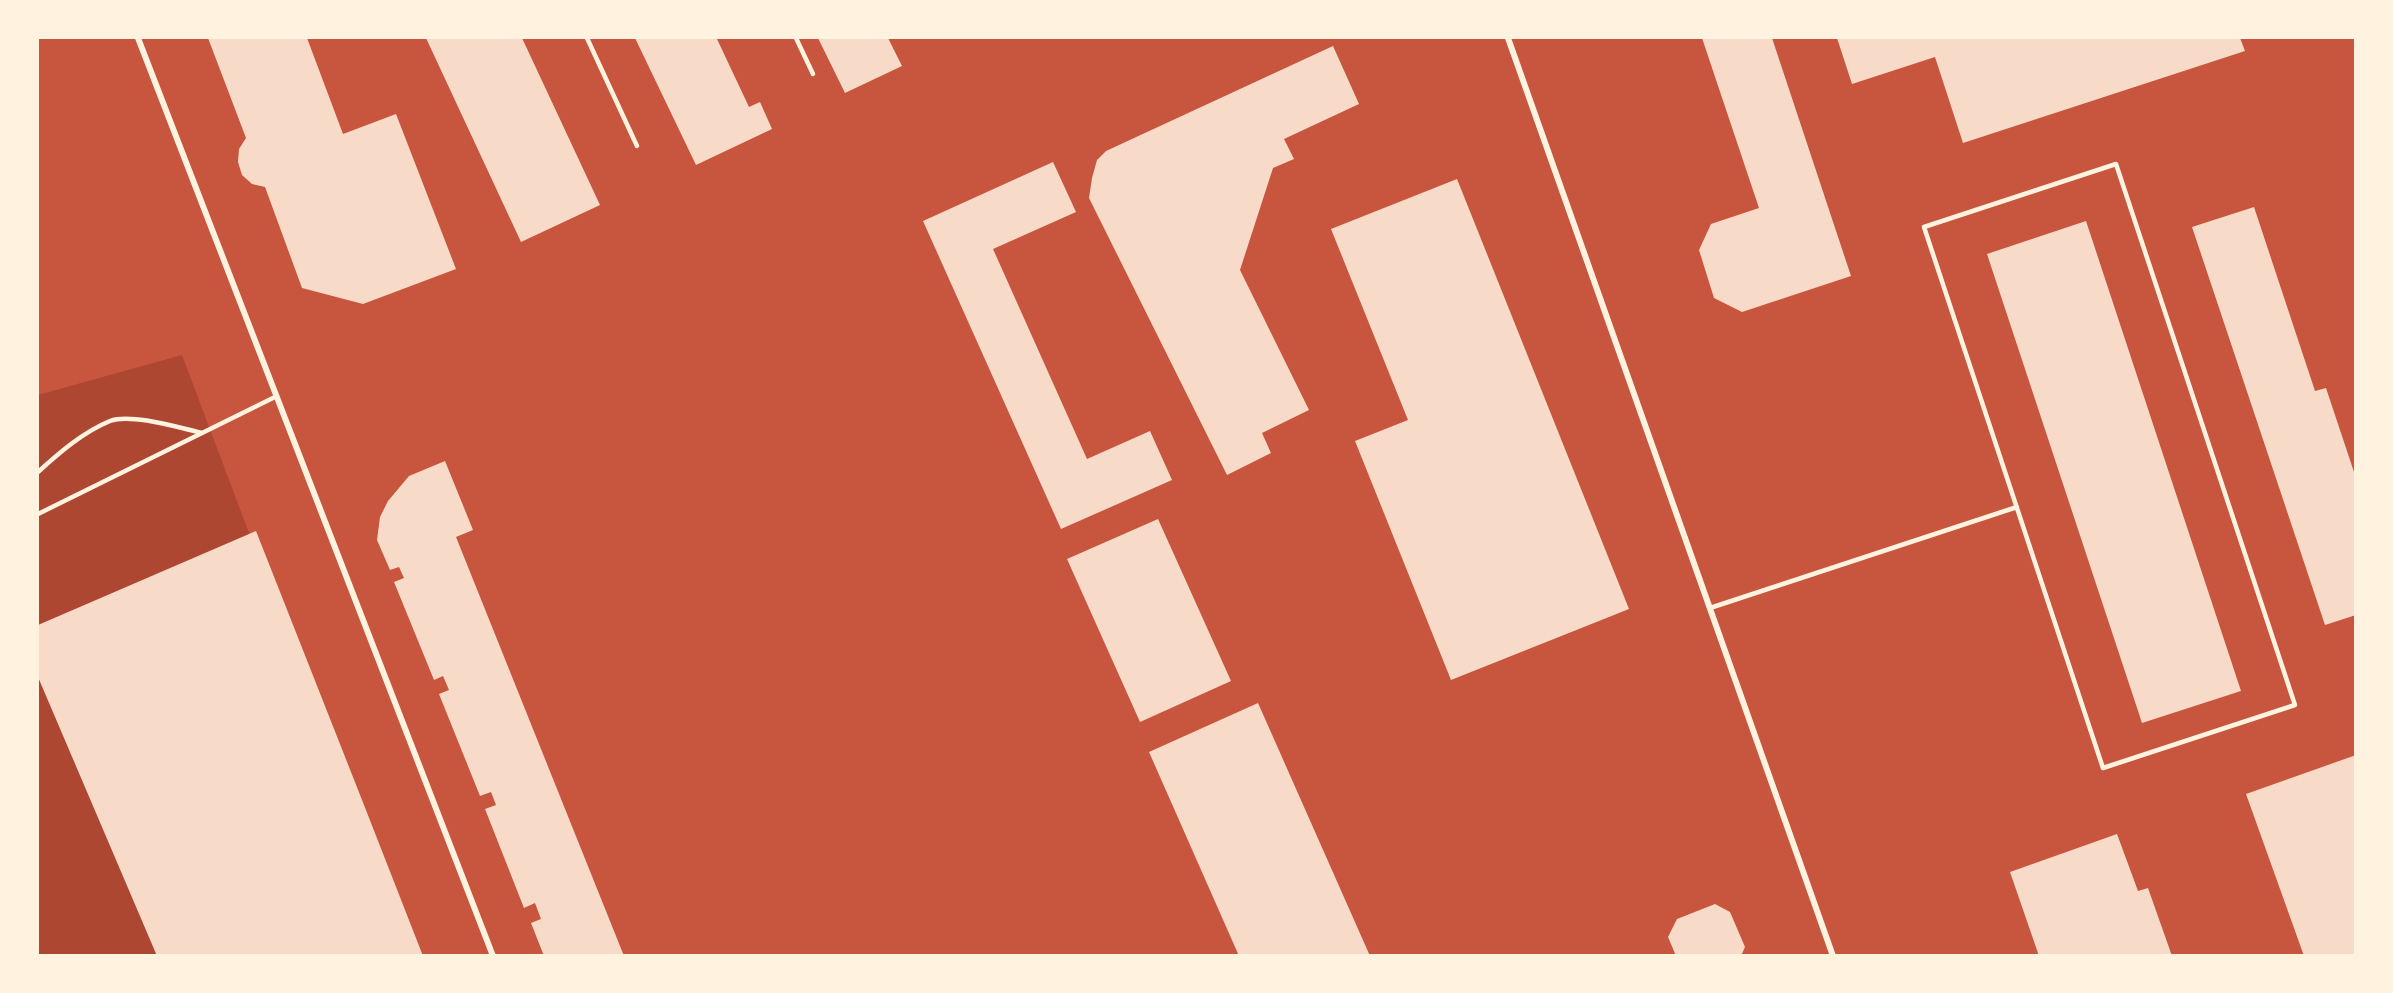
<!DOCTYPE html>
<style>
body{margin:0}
#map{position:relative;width:2393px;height:993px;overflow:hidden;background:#c8553d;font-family:"PT Serif",serif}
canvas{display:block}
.frame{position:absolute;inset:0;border:39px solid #fff3e0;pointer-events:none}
</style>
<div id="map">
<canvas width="2393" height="993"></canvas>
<div class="frame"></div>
</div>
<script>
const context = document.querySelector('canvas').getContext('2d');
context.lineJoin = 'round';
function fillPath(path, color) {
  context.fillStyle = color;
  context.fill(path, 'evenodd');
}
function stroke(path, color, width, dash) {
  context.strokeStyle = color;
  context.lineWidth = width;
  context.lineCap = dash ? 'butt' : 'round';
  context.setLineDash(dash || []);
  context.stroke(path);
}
fillPath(new Path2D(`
 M182,355L408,955L38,956V395Z`), '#ae4732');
fillPath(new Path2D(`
 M208,38H307L343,134L396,114L456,269L363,304L302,288L265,187L252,184L242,175L238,162L239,149L246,138Z
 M426,38H522L600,205L521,242Z
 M635,38H720L717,39L749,107L760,102L772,129L696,165Z
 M818,38H888L902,66L845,93Z
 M1702,38H1772L1851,276L1742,312L1714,298L1699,250L1711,224L1759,208Z
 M1837,38H2240L2245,51L1963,143L1935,57L1852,84Z
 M1333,46L1359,104L1284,139L1294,159L1273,168L1240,270L1309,410L1262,433L1271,453L1227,475L1089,198L1092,178L1097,160L1106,151Z
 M1053,162L1076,212L993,249L1087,459L1150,431L1172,480L1061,529L923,221Z
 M1457,179L1629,609L1451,680L1355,441L1408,420L1331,229Z
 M2254,207L2315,391L2326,388L2356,478V615L2325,625L2192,227Z
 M2086,221L2241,691L2142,723L1987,254Z
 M445,461L473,530L456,537L624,956H544L531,923L541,919L535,903L524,908L485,809L496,805L491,792L480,796L439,694L449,690L443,676L434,680L394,582L404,578L399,567L390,570L377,540L380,517L388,501L409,476Z
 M1158,519L1231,681L1140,722L1067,559Z
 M256,531L364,805L423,956H157L38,677V625Z
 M1258,703L1370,956H1239L1149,752Z
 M2356,755V956H2304L2246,794Z
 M2117,834L2138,891L2148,888L2172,956H2039L2010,872Z
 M1715,904L1730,912L1745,947L1741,956H1676L1668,937L1677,919Z`), '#f7dbc8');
stroke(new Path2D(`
 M587,38L637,146
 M796,38L813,74
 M2116,164L2295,705L2103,768L1924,227Z
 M38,472C59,453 83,432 110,421C131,413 180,428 202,433
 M38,514L277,396
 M1710,608L2017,507`), '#fff3e0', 4.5);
stroke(new Path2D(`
 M138,38L493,956
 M1508,38L1833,956`), '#fff3e0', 6);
</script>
